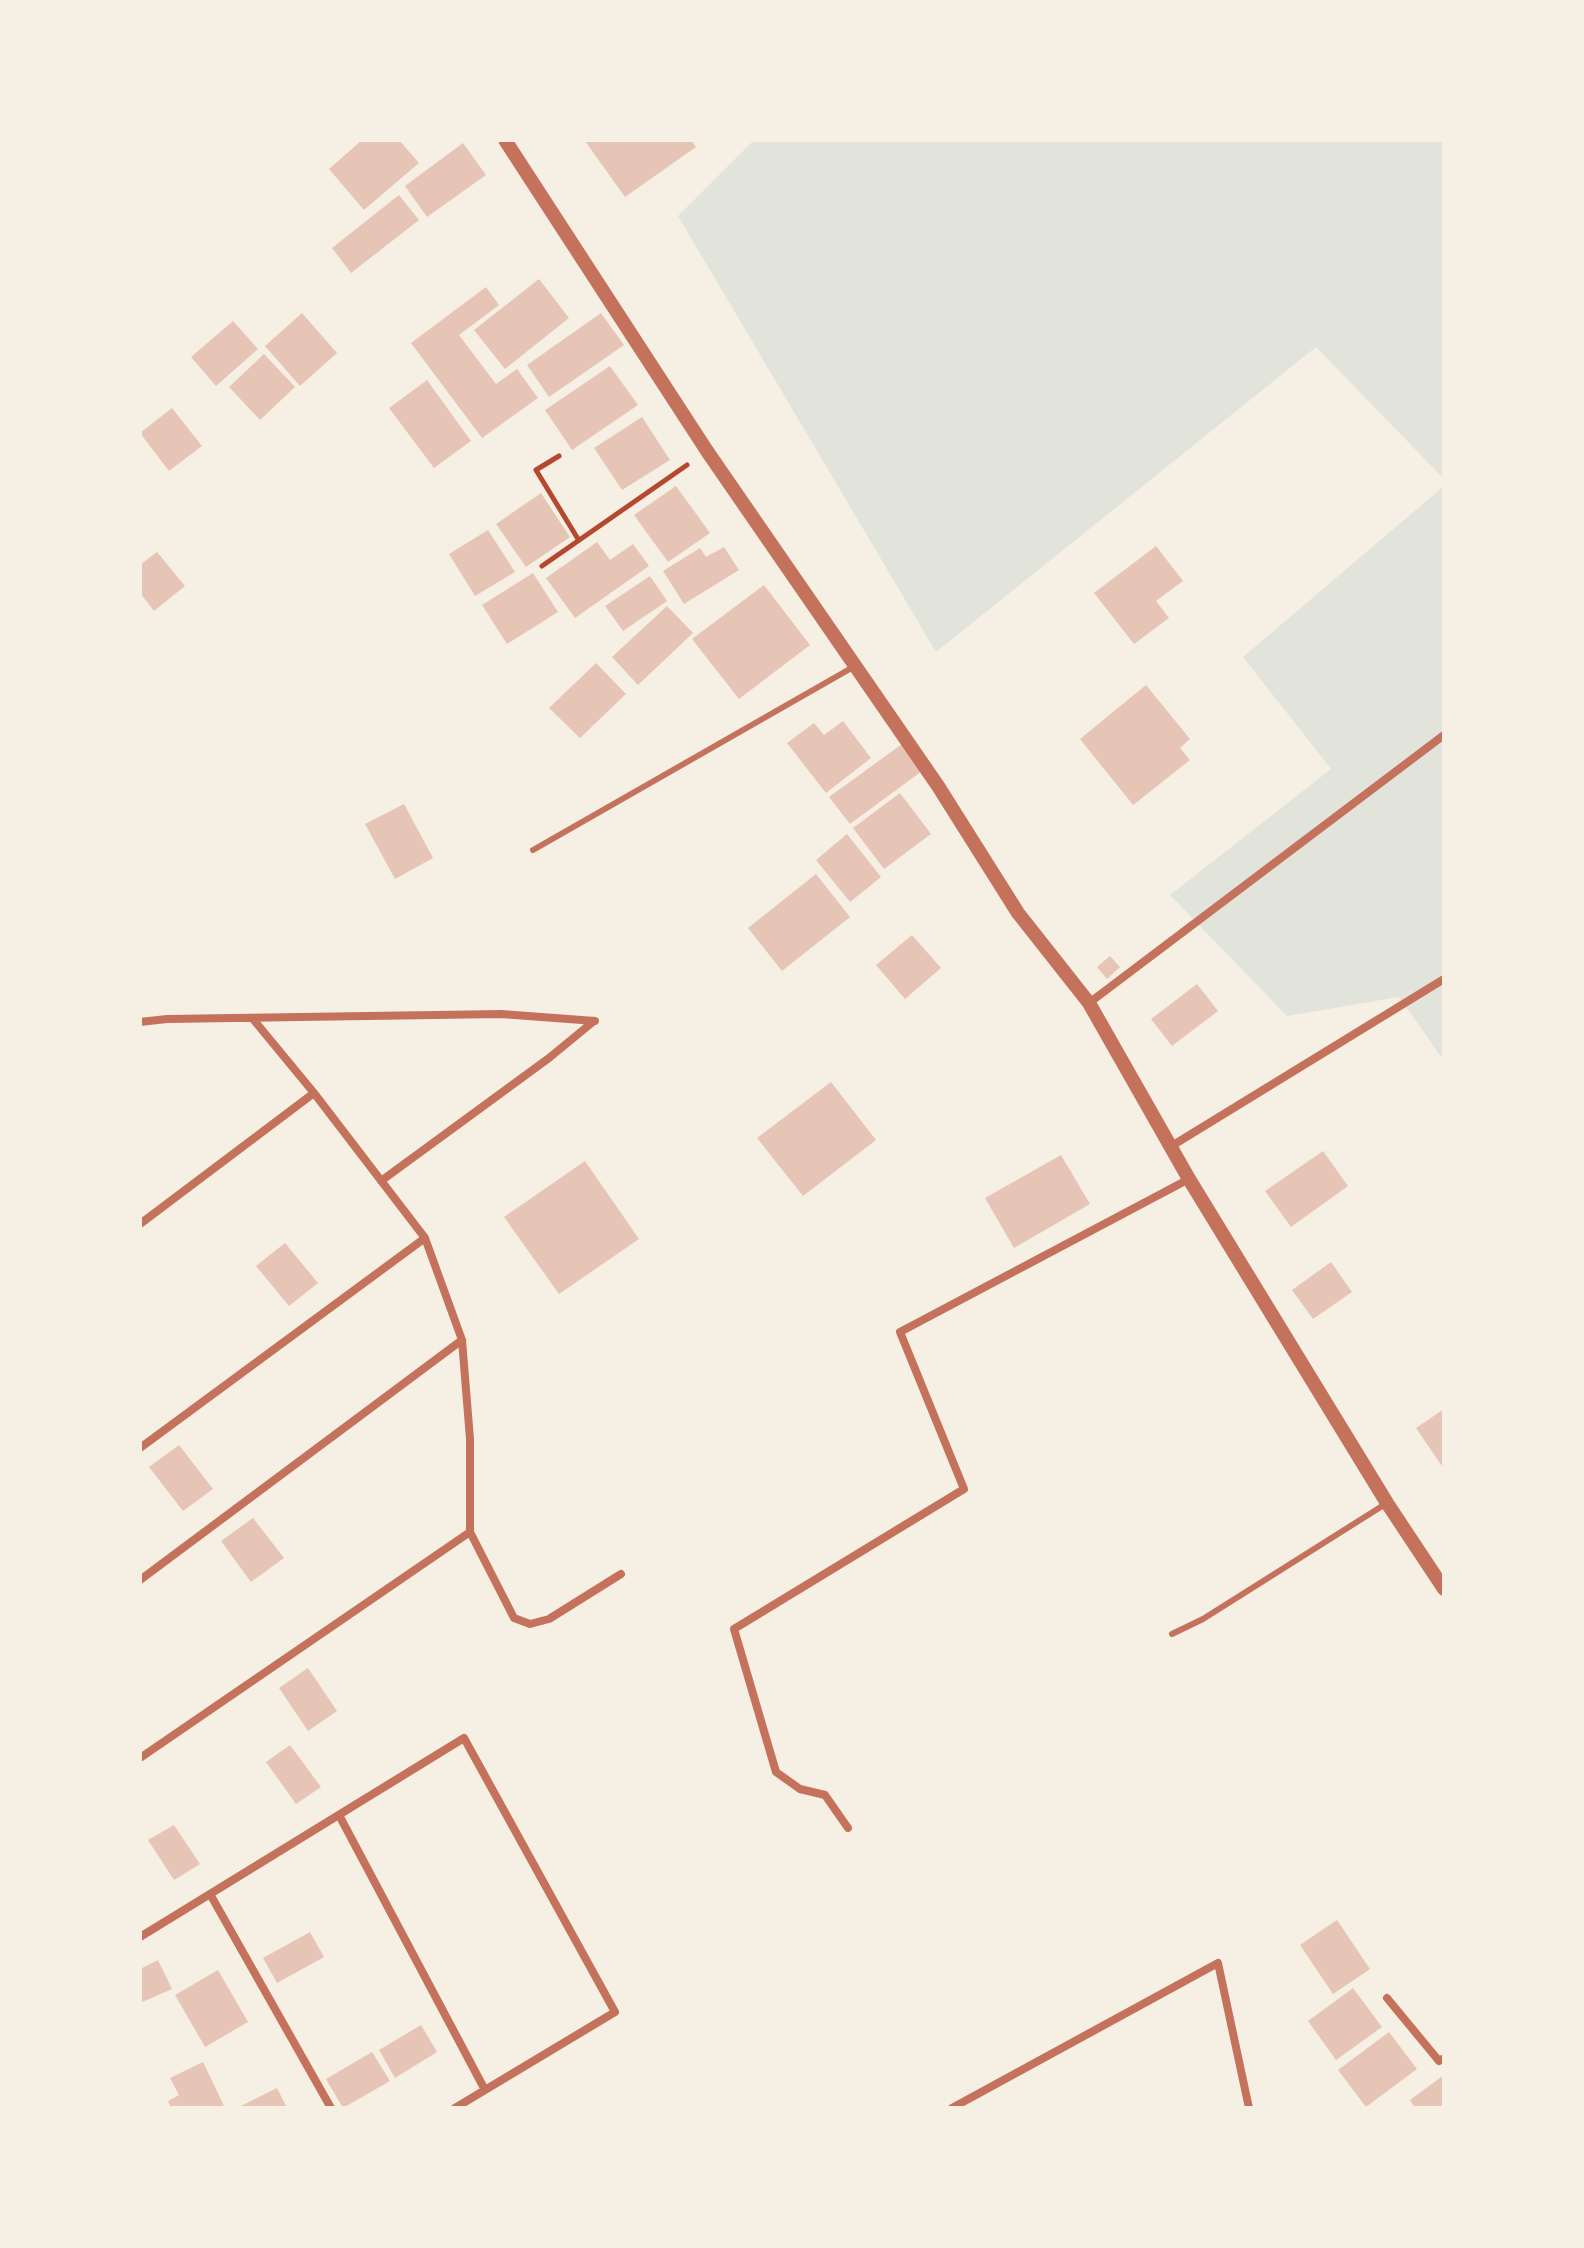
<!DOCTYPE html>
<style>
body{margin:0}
#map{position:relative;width:1584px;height:2248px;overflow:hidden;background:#f6efe4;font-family:"PT Sans",sans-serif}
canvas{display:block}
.frame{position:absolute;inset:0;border:142px solid #f6efe4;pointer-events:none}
</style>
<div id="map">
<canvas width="1584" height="2248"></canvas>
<div class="frame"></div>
</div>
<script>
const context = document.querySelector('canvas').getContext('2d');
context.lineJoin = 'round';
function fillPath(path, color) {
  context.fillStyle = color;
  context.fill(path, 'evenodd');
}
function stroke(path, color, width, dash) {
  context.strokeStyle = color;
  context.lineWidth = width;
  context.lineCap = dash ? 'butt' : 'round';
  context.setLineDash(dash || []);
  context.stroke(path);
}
fillPath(new Path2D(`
 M754,140H1444V479L1316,347L936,652L678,216Z
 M1444,486V1061L1399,997L1287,1016L1170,895L1331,769L1243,657Z`), '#e2e4dc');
fillPath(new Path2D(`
 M362,140H399L419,163L364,210L329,169Z
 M587,140H691L696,147L625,197L585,141Z
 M463,143L486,175L427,217L405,186Z
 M399,195L419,220L351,273L332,248Z
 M539,279L569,318L505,369L474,330Z
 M486,287L499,305L459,335L496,384L517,369L538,398L482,438L411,343Z
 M302,313L337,353L300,386L265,346Z
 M601,313L624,345L549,397L527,365Z
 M233,321L258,349L216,386L191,357Z
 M264,354L295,387L260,420L229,387Z
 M610,366L638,405L572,450L545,410Z
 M427,380L471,441L434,468L389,408Z
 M172,408L202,446L169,471L140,433Z
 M642,417L670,460L622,490L594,448Z
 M676,486L710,533L668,562L634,515Z
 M541,493L570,537L526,567L496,524Z
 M488,530L515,572L475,596L449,554Z
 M597,542L610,560L633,544L649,566L575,618L546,578Z
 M1156,546L1183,581L1156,601L1169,618L1134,644L1094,593Z
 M724,547L739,570L684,604L663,571L700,548L706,557Z
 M157,552L185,586L154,611L140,593V565Z
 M533,573L558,612L507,644L482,605Z
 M650,576L667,601L623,631L605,606Z
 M764,585L810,645L739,699L692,639Z
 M667,606L693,633L638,685L612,657Z
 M596,663L626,694L580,738L549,708Z
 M1146,685L1190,739L1180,748L1190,760L1133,805L1080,739Z
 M843,721L871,758L826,793L787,743L814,723L824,735Z
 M902,744L922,771L850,824L829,797Z
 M900,793L931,834L884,869L853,828Z
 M404,804L433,858L395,879L365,824Z
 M847,834L881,877L850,902L816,860Z
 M816,874L850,917L782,971L748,928Z
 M912,935L941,968L905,999L876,965Z
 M1110,956L1120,967L1107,979L1097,967Z
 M1197,984L1218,1011L1172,1046L1151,1019Z
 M831,1082L876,1140L803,1196L757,1138Z
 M1323,1151L1348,1186L1291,1227L1265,1191Z
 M1061,1155L1090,1204L1014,1248L985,1198Z
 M585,1161L639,1239L559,1294L504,1217Z
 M285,1243L318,1283L289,1306L256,1266Z
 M1331,1262L1352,1292L1313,1319L1292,1290Z
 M1444,1409V1469L1416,1428Z
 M179,1445L213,1489L183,1511L149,1467Z
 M253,1518L284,1558L251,1582L221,1541Z
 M308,1668L337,1711L308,1731L279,1688Z
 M290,1745L321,1787L296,1804L266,1762Z
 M174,1825L200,1864L174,1880L148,1840Z
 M1337,1920L1370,1969L1333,1994L1300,1945Z
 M310,1932L324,1957L277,1983L263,1958Z
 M158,1960L172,1989L140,2003V1969Z
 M218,1970L248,2022L205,2047L175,1995Z
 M1353,1988L1382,2027L1336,2060L1308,2021Z
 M421,2025L437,2052L395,2078L379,2050Z
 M1389,2032L1417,2069L1366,2107L1338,2070Z
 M372,2052L390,2081L343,2108L326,2079Z
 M203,2062L225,2108H171L168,2101L179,2095L170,2078Z
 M1444,2075V2108H1415L1410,2100Z
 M277,2088L287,2108H237Z`), '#e6c5b7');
stroke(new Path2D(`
 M559,456L536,470L578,539
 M542,566L687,465`), '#b5482f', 5);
stroke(new Path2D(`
 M533,850L855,666
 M1172,1634L1203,1619L1387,1503`), '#c5725c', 6);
stroke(new Path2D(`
 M1089,1003L1444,735
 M253,1019L314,1093L425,1238L462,1340L470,1439V1532L514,1618L530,1624L549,1619L621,1574
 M140,1022L167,1019L501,1014L595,1021
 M1170,1147L1444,979
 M381,1181L549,1058L594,1021
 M140,1224L314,1093
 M140,1448L425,1238
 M140,1580L462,1340
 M140,1758L470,1532
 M339,1815L485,2090
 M848,1828L825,1795L800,1789L776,1772L734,1629L964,1489L900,1332L1189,1179
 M210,1894L331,2108
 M140,1937L464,1738L615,2012L455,2108
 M1387,1998L1439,2061L1444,2058
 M952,2108L1218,1963L1249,2108`), '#c5725c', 8);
stroke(new Path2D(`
 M505,140L707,451L938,786L1018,913L1089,1003L1189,1179L1387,1503L1444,1589`), '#c5725c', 14);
</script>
